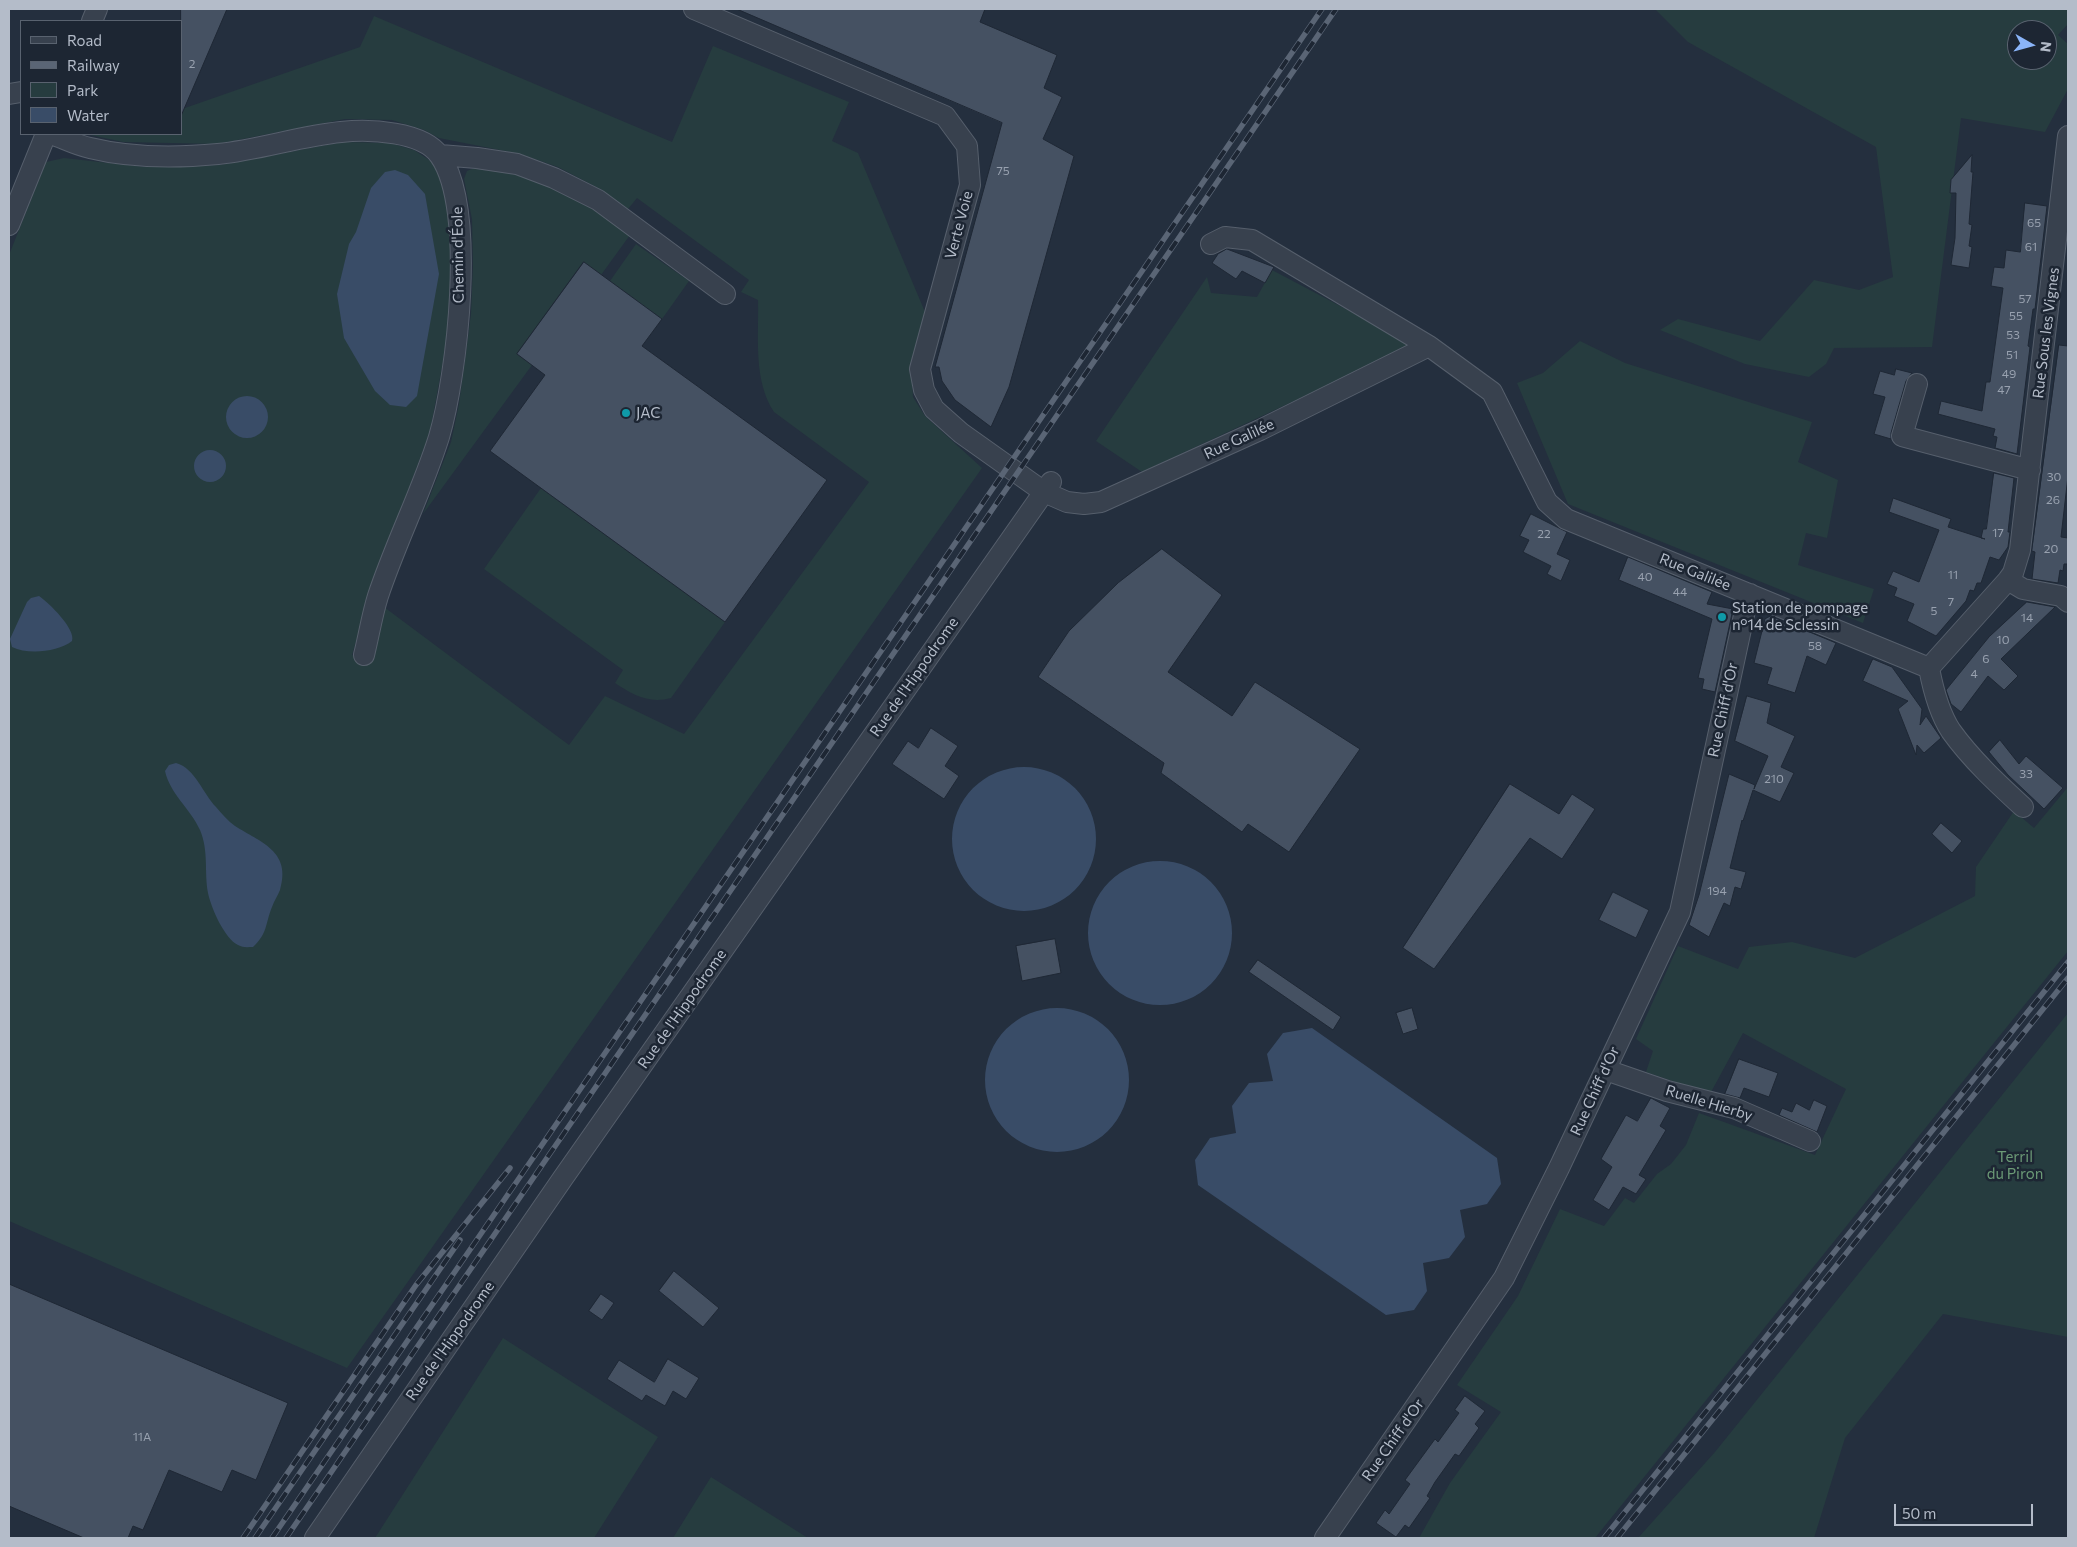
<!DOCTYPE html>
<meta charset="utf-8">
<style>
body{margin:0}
#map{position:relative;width:2077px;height:1547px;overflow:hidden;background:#242f3e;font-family:Commissioner,sans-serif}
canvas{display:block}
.frame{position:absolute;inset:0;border:10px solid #b4bcc9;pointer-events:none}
.legend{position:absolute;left:20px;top:20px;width:162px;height:115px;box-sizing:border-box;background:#1d2633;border:1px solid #59626f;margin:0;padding:6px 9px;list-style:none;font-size:15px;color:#b4bcc9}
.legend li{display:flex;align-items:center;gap:10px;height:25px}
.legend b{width:25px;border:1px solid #59626f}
.north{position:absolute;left:2007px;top:20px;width:50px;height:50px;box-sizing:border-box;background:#1d2633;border:1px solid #59626f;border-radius:50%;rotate:97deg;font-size:14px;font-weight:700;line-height:20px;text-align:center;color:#b4bcc9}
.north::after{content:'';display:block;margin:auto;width:18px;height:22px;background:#8ab4f8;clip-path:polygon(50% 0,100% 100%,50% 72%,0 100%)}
.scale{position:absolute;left:1894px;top:1504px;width:139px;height:22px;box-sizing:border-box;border:2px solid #b4bcc9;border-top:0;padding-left:6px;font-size:15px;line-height:18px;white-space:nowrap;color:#b4bcc9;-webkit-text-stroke:4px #1d2633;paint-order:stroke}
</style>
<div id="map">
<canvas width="2077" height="1547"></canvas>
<div class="frame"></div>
<ul class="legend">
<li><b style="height:6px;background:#38414e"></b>Road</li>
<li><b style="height:6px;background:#5a6575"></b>Railway</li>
<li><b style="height:14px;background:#263c3f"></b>Park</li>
<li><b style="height:14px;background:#394c67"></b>Water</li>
</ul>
<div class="north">N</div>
<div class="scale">50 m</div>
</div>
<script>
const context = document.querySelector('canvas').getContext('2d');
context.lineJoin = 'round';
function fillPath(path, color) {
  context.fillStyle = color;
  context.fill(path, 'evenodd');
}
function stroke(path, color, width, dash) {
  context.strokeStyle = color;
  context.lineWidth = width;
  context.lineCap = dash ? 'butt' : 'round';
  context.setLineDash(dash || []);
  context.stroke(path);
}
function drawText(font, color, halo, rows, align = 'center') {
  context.font = font + ' Commissioner,sans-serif';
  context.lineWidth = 5;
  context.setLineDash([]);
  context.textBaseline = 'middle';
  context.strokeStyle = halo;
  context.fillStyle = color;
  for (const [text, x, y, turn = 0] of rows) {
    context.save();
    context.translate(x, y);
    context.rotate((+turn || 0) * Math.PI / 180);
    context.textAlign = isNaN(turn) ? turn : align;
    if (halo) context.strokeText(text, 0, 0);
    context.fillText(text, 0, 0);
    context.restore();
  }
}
fillPath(new Path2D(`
 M1655,9H2068V24L2058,35L2068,44V89L2045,132L1961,118L1932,347L1834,348L1826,364L1809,377L1745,364L1660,330L1678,319L1760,341L1814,280L1859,290L1893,277L1876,147L1688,42ZM2017,30H2047V60H2017Z
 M374,16L672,142L713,46L849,102L832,141L858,153L925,312L911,367L913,397L925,416L982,468L347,1368L9,1221V255L46,162L64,158L145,167L220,165L342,142L390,143L414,150L432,162L444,185L449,224L452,265L450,310L444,356L430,432L371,590L352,655L371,660L384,607L569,745L605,696L684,734L869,482L774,412C753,380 759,338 758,300L741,292L749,280L637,198L628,209L602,190L558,167L520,154L439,138L424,130L392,120L345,119L217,144L123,142L86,134H181V106L185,108L360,47Z
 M476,167C502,172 528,176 551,186C580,199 605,216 630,235L601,275L583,262L517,354L532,365L423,514L451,442L459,404L465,360L471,314L473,267L472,219L464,179L467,171Z
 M636,244L689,281L662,319L610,281Z
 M1272,270L1414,345L1142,472L1096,441L1207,277L1211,293L1257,297Z
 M1580,341L1625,363L1812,422L1798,462L1838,480L1827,538L1806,533L1798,565L1874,589L1863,623L1568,504L1517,383L1543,373Z
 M541,488L725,622L671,698C649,704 633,695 615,683L623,670L484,569Z
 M2068,787V951L1595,1538H1419L1450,1483L1501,1412L1457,1385L1518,1296L1560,1209L1604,1226L1625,1198L1634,1203L1657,1174L1671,1164L1686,1145L1699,1113L1815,1155L1846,1089L1743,1033L1710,1094L1646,1072L1653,1051L1636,1039L1678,946L1738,969L1749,947L1792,942L1855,958L1975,896L1976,867L2014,811L2034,828Z
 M2068,1013V1337L1943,1314L1845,1438L1814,1538H1638L1715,1452Z
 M503,1338L658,1437L594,1538H375Z
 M711,1477L808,1538H673Z`), '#263c3f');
fillPath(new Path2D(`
 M395,170L408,175L425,194L439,274L417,396L406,407L390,405L375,391L344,338L337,294L349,244L356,232L371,188L385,172Z
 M226 417a21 21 0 1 1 42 0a21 21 0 1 1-42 0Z
 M194 466a16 16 0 1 1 32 0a16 16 0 1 1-32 0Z
 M39,596C49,603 76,629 72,641C58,652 28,655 12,647L10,639L27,602L31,598Z
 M176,763C195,768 203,794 216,807C222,814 228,821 235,826C260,842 292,851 280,890C278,895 274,901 272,907C265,924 268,933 253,947C248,947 243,948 238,945C225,939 211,908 208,893C204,871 209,852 200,830C190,808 170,794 165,771L169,765Z
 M952 839a72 72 0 1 1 144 0a72 72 0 1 1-144 0Z
 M1088 933a72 72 0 1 1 144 0a72 72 0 1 1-144 0Z
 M985 1080a72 72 0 1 1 144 0a72 72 0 1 1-144 0Z
 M1312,1028L1497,1158L1501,1184L1487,1204L1460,1210L1465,1237L1449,1258L1423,1263L1427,1291L1414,1310L1386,1315L1198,1185L1195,1160L1210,1138L1236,1133L1232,1106L1249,1083L1273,1081L1267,1054L1283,1033Z`), '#394c67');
const building = new Path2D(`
 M181,9H227L181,116Z
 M737,9H985L980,22L1057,55L1044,88L1062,97L1043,139L1074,156L1009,387L991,427L955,400L942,381L939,367H935L1002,123Z
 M1972,155L1971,172H1973L1969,224L1972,225L1969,246L1972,247L1969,268L1951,265L1955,238L1956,193H1950L1951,180Z
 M2025,203L2047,206L2035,309H2033L2028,346L2030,347L2017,454L1995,448L1997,437L1993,436L1995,429L1938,414L1941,401L1982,411L1986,382H1990L2003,288L1991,286L1994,267L2004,268L2006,250L2020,252Z
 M1227,249L1274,267L1265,283L1242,271L1236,279L1212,263L1218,254Z
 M584,262L662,319L642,346L827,480L725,622L490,451L545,375L517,354Z
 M2059,345L2068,346V476L2061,537L2068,538V564H2064L2063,571L2060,570L2058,583L2032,579L2035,552L2032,551Z
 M1896,369L1912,373L1906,381L1891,433V439L1874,434L1885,397L1873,394L1880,371L1894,375Z
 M1994,473L2014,478L2008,532H2010L2008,547L1999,560L1990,557L1981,583H1977L1974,591L1970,590L1966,601L1936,636L1907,621L1914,604L1894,596L1897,588L1887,584L1893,571L1919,582L1939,530L1889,512L1893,498L1951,519L1948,527L1985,539L1981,538L1983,529H1986Z
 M1531,514L1567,532L1557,554L1570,560L1561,581L1547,574L1551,566L1523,552L1529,540L1520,536Z
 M1162,549L1222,595L1168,672L1232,716L1255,682L1360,749L1289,852L1248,824L1242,832L1161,773L1164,763L1038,677L1069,631L1118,583Z
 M1628,557L1712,592L1707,604L1733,609L1715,692L1702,689L1704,679L1698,678L1712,619L1619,580Z
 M2027,602L2055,607L2001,659L2018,676L2004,690L1988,676L1961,712L1951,704L1946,690L1989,637Z
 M1771,616L1836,643L1826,665L1807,656L1795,693L1767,684L1772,668L1754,663L1765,619Z
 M1873,659L1892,667L1922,709L1920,725L1926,716L1941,738L1924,753L1917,745L1916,755L1898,709L1908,701L1863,681Z
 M1747,696L1771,703L1767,723L1795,736L1781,767L1794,773L1780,802L1753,790L1743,821L1742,820L1730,868L1746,872L1741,889L1735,887L1730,906L1724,903L1709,937L1689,925L1699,895L1729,774L1755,785L1754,789L1768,756L1735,741Z
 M931,728L958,746L945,766L959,776L944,799L892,764L908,741L918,748Z
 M2000,740L2019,764L2026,756L2063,788L2044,809L2008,775L1989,752Z
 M1510,784L1559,814L1572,794L1595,809L1562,859L1530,838L1434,969L1403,948Z
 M1941,823L1962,841L1952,853L1932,834Z
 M1613,892L1649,910L1636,938L1599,920Z
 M1055,939L1061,973L1022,981L1016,946Z
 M1258,960L1341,1017L1333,1030L1249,972Z
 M1412,1008L1418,1029L1403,1034L1396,1013Z
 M1739,1059L1778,1073L1769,1097L1744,1088L1740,1098L1725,1094Z
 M1651,1098L1670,1108L1660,1126L1666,1130L1639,1175L1646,1179L1636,1194L1623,1187L1609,1210L1593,1200L1612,1167L1601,1159L1626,1115L1637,1121Z
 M1814,1100L1827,1106L1817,1132L1779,1115L1782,1108L1792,1112L1796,1103L1809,1110Z
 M674,1271L719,1308L703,1327L659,1291Z
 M9,1284L288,1403L256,1480L232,1470L222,1492L169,1470L143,1530L133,1526L128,1538H84L9,1506Z
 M601,1294L614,1303L602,1320L589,1311Z
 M668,1359L699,1378L686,1399L673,1391L665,1406L646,1395L642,1401L607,1379L619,1360L654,1382Z
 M1465,1396L1485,1411L1475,1424L1479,1428L1459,1456L1455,1454L1435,1482L1427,1496L1430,1498L1409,1528L1405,1525L1396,1537L1376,1523L1385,1510L1389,1514L1410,1484L1405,1480L1435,1439L1438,1442L1459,1413L1455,1410Z`);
fillPath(building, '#455162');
stroke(building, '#1f2835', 1);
const minor = new Path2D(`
 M694,9L945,116L967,146L970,185L920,369L924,390L934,409L961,433L1044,492L1067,502L1084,504L1101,502L1260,430L1429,346
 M92,21L97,9
 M9,94L21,92
 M51,134C63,138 76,145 90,148C131,158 176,158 218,154C259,150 300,136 341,132C369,129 423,131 440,156C477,209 457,376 439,437C422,491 396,542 378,596C372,615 369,635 364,655
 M440,155L477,158L517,164L554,178L598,200L725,294
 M9,225L46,134
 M1211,244L1225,237L1252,240L1429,346L1492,392L1547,502L1566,519L1929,668
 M1917,384L1902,436L2030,470
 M2008,580L2023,589L2061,596L2068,602
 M1929,668L2008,580L2013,573L2020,550L2068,136
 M1929,668C1933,689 1939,713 1951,731C1971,759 1998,784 2023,807
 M1606,1070L1667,1091L1734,1108L1810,1141
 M315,1538L563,1178L1051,482
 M1325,1538L1504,1278L1559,1168L1680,912L1746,606L1750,594`);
stroke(minor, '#565f6c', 22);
stroke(minor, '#38414e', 20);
const rail = new Path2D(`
 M243,1538L416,1285L510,1168
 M255,1538L460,1240
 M272,1538L1322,9
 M286,1538L1336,9
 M1604,1538L2068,962
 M1617,1538L2068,978`);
stroke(rail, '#5a6575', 5.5);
stroke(rail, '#1d2633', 4, [11]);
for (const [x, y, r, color] of [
 [626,413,5,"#0f9aa8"],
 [1722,617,5,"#0f9aa8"]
]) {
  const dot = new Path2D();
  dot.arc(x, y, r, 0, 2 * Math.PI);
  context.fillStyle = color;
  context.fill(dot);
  stroke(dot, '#1d2633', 2);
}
drawText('12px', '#98a1af', null, [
 ["2",192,64],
 ["75",1003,171],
 ["65",2034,223],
 ["61",2031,247],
 ["57",2025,299],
 ["55",2016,316],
 ["53",2013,335],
 ["51",2012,355],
 ["49",2009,374],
 ["47",2004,390],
 ["30",2054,477],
 ["26",2053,500],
 ["17",1998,533],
 ["22",1544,534],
 ["20",2051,549],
 ["11",1953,575],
 ["40",1645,577],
 ["44",1680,592],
 ["7",1951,602],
 ["5",1934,611],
 ["14",2027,618],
 ["10",2003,640],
 ["58",1815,646],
 ["6",1986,659],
 ["4",1974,674],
 ["33",2026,774],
 ["210",1774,779],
 ["194",1717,891],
 ["11A",142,1437]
]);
drawText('15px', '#b4bcc9', '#1d2633', [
 ["Verte Voie",959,225,-75],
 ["Chemin d'Éole",458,255,-91],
 ["Rue Sous les Vignes",2046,333,-83],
 ["Rue Galilée",1239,439,-25],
 ["Rue Galilée",1695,572,22],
 ["Rue de l'Hippodrome",914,677,-55],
 ["Rue Chiff d'Or",1723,710,-78],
 ["Rue de l'Hippodrome",682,1009,-55],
 ["Rue Chiff d'Or",1595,1091,-65],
 ["Ruelle Hierby",1709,1103,17],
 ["Rue de l'Hippodrome",450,1341,-55],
 ["Rue Chiff d'Or",1393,1440,-55]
]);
drawText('15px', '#b4bcc9', '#1d2633', [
 ["JAC",636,413],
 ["Station de pompage",1732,608],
 ["n°14 de Sclessin",1732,625]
], 'left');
drawText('15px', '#6b9a76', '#1d2633', [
 ["Terril",2015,1157],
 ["du Piron",2015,1174]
]);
</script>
